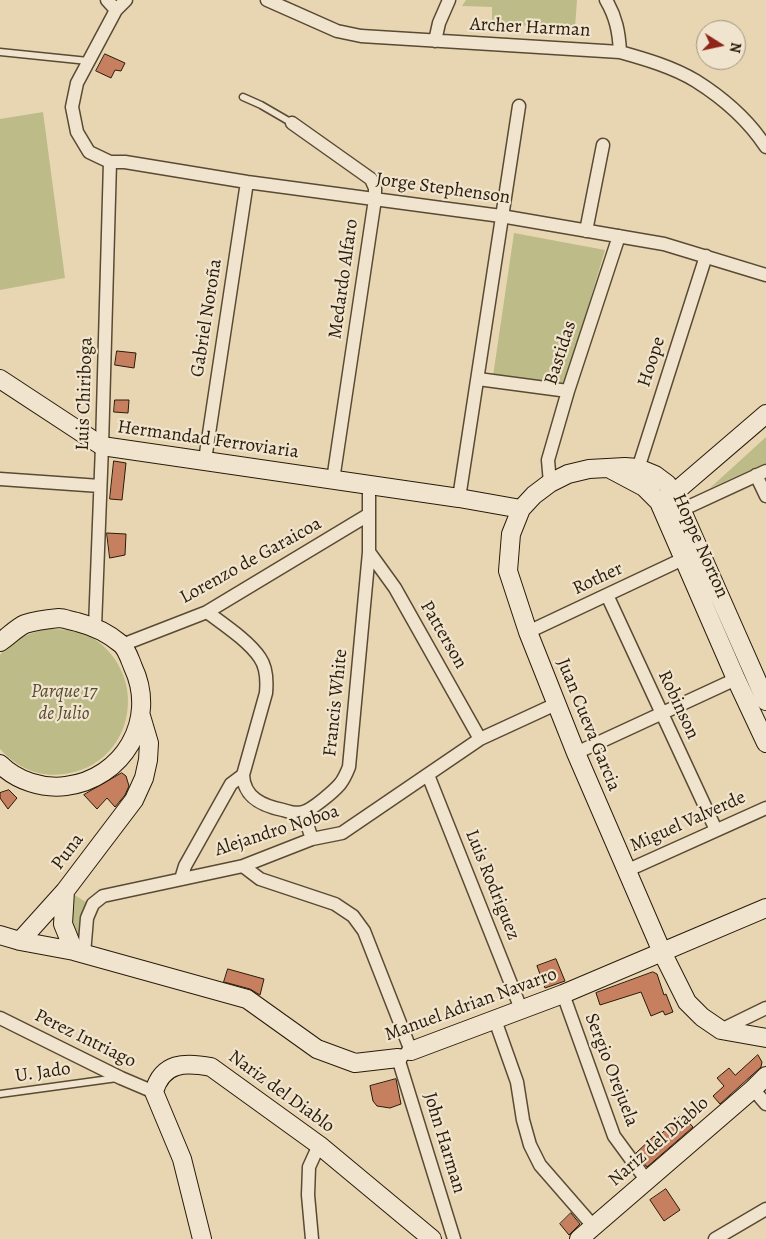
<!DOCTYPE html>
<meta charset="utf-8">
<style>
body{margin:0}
#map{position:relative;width:766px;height:1239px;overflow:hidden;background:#e8d6b3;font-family:Alegreya,serif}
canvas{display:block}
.north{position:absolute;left:696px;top:20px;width:50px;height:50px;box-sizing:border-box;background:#f0e4ce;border:1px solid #a0947f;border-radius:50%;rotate:100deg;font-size:14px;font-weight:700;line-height:20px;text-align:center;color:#291b09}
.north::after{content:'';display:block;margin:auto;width:18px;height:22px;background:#8f2418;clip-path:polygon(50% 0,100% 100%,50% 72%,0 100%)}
</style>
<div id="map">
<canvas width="766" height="1239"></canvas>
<div class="north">N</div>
</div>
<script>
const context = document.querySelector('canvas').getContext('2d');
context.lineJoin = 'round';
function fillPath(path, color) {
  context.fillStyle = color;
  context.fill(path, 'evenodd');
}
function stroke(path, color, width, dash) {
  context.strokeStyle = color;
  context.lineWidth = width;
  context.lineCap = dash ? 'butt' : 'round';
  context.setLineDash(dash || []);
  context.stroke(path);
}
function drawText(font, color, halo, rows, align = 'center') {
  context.font = font + ' Alegreya,serif';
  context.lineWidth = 4.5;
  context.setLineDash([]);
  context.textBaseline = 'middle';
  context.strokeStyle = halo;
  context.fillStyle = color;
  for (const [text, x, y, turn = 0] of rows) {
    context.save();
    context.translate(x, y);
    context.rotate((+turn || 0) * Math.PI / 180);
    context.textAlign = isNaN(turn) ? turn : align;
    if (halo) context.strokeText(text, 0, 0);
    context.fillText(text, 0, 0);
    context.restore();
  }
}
fillPath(new Path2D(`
 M466,0H577L575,28L492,24V7L462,6Z
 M43,112L65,278L0,290V119Z
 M514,233L605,250L565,384L493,376Z
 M766,437V463L710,488Z
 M45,629C61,629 78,629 93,638C151,676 134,765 64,774C39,778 16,767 0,749V655C10,640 28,634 45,629Z
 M73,894L89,904L82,950L67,923Z`), '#bdbc88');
const building = new Path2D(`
 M105,54L125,63L121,71L115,70L111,78L96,71Z
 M117,351L136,353L134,368L115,365Z
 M115,400H129L128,413L114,412Z
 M114,461L126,463L122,500L110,499Z
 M107,533L126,534L125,555L110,558Z
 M122,773L126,776L129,786L125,795L115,807L107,798L97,809L84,795Z
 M9,790L17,798L8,809L0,798V793Z
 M556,959L565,981L545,988L537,966Z
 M228,969L264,979L260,995L250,989L224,982Z
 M653,972L657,974L664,995L666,994L673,1012L665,1015L663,1011L651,1016L641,992L600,1005L596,993Z
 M758,1055L762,1062L761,1067L720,1104L713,1096L724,1086L717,1078L729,1068L735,1075Z
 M396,1079L401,1104L390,1108L377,1106L373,1101L370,1086Z
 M682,1115L693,1127L647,1167L636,1153L654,1136L656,1138Z
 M666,1189L680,1210L664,1221L650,1200Z
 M571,1213L580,1224L569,1235L560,1224Z`);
fillPath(building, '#c68060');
stroke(building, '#291b09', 1);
const lane = new Path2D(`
 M0,52L88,61
 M243,97L261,105L292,123
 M0,1094L117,1078`);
const street = new Path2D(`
 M107,0L116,10
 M126,0L116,10L77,83L72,107L77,132L89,152L110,162H125L247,182L501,216L664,244L766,275
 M267,0L337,31L361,36L620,52C645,59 673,67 696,81C723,98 749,121 766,147
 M606,0C616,17 619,32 620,52
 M435,41L439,23L449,0
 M292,123L371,179L375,188V199L333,480
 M586,231L603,145
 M478,379L568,391
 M205,460L247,182
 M636,475L706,256
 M756,475L766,496
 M0,479L100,486
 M550,483L548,460L568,391L619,236
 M459,498L519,106
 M675,513L766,471
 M369,552L395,588L480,739
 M607,595L716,830
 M207,612C223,624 249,641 260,658C267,668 267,682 266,693L243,775C244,798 263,806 283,810C289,812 297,814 303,812C312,810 334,791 340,784C344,779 347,772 349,767L369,552V486
 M95,627L102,446L110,162
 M528,632L683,559
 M122,645L207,612L368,515
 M576,753L736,679
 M428,775L521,1009
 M303,812L312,839
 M243,866L260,879L335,904L353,916L364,931L411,1051L398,1058L454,1239
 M626,871L766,808
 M181,879L185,866L231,784L243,775
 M84,954L87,918L93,904L103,896L243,866L312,839L342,833L480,739L556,704
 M563,994L614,1136L647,1181
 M0,1018L121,1078L154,1092
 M495,1020L517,1082L523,1120L530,1145L540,1165L594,1227
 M721,1030L766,1008
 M753,1089L766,1104
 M312,1239L308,1195L309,1167L319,1145
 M715,1239L766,1209`);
const secondary = new Path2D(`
 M0,379L102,446L459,498L521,509
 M612,470L644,487L659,502L736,679L766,743
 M665,498L674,493L766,414
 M0,642C8,637 16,628 25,624C34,621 49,619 59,618C64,618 71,621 77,622C93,626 108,633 121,644C127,649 130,660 133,667C158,720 123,779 66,786C43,789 17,781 0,764
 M766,701L674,493L667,484L655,475L638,468L625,467L589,469L568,474L550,483L534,495L521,509L511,534L508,571L528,632L576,753L662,952L687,1002L702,1017L721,1030L766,1038
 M65,891L63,924L74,951
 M0,935L20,941L74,951L247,999L317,1049L355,1063L398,1058
 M20,941L65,891L134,800L144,778L148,760L149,743L141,716
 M411,1051L563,994L766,908
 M202,1239L182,1159L154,1092C162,1062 185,1062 211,1067L319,1145L432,1239
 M579,1239L753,1089L766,1076`);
stroke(lane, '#594a34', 9);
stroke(street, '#594a34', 15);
stroke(secondary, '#291b09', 20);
stroke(lane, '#f0e4ce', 6);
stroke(street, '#f0e4ce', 12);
stroke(secondary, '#f0e4ce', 18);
drawText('19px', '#291b09', '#f0e4ce', [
 ["Archer Harman",530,28,3],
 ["Jorge Stephenson",443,189,8],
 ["Medardo Alfaro",344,279,-82],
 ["Gabriel Noroña",207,318,-81],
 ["Bastidas",561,353,-72],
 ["Hoope",652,362,-72],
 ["Luis Chiriboga",85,394,-88],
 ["Hermandad Ferroviaria",208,440,8],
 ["Hoppe Norton",700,546,66],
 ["Lorenzo de Garaicoa",251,561,-29],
 ["Rother",598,579,-25],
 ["Patterson",443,635,60],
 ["Francis White",336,703,-84],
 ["Robinson",678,705,65],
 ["Juan Cueva Garcia",588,725,68],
 ["Miguel Valverde",688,822,-24],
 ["Alejandro Noboa",277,831,-18],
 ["Puna",68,852,-53],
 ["Luis Rodriguez",492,885,68],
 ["Manuel Adrian Navarro",471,1005,-20],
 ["Perez Intriago",85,1039,26],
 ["Sergio Orejuela",611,1070,69],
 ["U. Jado",43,1073,-8],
 ["Nariz del Diablo",281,1092,36],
 ["Nariz del Diablo",659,1142,-41],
 ["John Harman",444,1143,73]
]);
drawText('italic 19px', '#554b2f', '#f0e4ce', [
 ["Parque 17",64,692],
 ["de Julio",64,714]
]);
</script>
